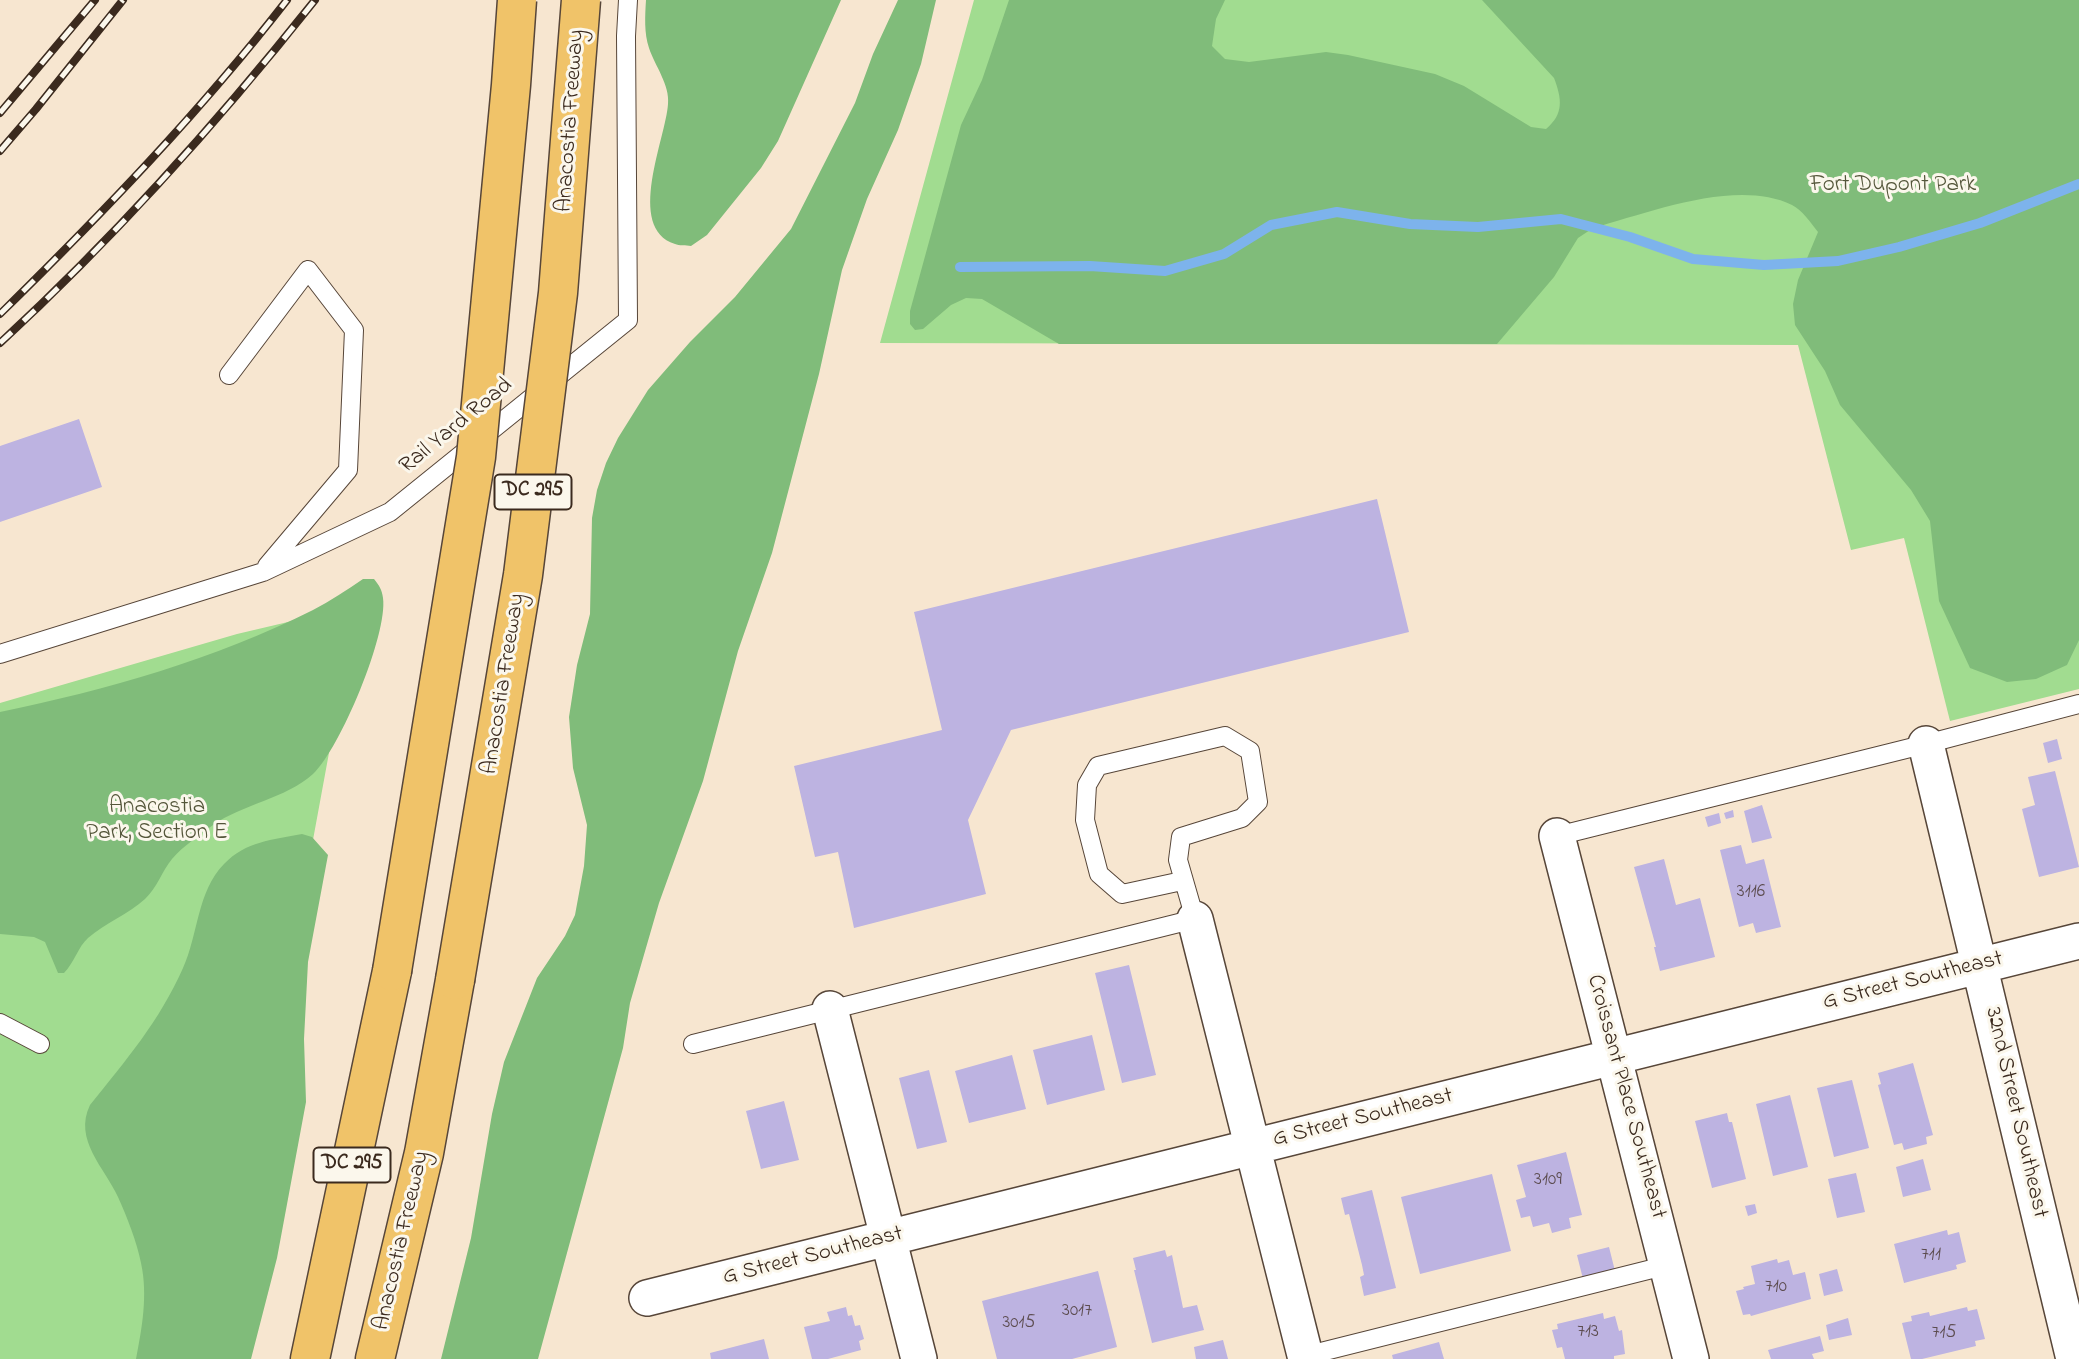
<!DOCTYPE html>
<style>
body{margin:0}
canvas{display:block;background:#f7e6d0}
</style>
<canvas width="2079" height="1359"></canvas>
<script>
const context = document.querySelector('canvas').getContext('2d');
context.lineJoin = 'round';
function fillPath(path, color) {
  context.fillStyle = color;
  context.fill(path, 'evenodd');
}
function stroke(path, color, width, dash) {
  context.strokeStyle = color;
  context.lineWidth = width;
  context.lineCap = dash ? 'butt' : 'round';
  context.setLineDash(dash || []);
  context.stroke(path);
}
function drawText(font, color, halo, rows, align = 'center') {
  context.font = font + ' "Indie Flower",sans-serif';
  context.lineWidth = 6;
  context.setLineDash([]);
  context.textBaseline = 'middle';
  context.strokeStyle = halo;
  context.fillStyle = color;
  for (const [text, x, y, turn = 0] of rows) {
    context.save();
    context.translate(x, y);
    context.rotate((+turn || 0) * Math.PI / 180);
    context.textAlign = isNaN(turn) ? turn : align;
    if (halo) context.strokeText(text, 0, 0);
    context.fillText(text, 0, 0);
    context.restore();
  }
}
fillPath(new Path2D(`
 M974,0H2079V689L1950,721L1904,538L1851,550L1798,345L880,343Z
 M356,606L292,954L213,1359H0V703L237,634Z`), '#a1dc90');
fillPath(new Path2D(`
 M646,0H841L778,141L761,168L707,235L691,246C686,245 679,246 675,244C625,228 666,138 668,104C670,85 655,66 649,48C644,33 645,16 646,0Z
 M898,0H936L921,64L898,130L867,199L842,270L819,374L772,553L738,651L703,781L659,903L630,1003L623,1048L538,1359H441L471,1238L492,1114L504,1062L537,978L565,936L575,915L584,866L587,825L573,768L569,717L577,665L590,614L592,518L597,490L606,463L618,438L648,390L690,342L735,297L791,229L855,103L873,54Z
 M1009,0H1225L1216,19L1212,46L1225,59L1249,62L1326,52L1348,55L1435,74L1464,86L1531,127L1546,129C1564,114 1562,99 1554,78L1482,0H2079V640L2067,665L2036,679L2007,682L1970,668L1939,601L1930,521L1911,490L1840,405L1825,371L1795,325L1793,304L1798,280L1818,232C1811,223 1802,210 1792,205C1736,178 1649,213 1593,228L1578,238L1554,277L1497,344H1059L982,299L966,298L951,305L923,329L915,330L910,324V311L961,125L982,80Z
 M363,579H374C379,585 382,590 383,598C388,634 340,749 313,774C285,799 243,804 213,825C200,835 183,846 172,859C162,871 157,888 145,899C129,914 105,923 88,938C78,947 74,963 64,973H58L45,942L34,937L0,934V712C107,690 215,659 313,610C330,601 347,590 363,579Z
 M302,834L312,837L328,855L308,962L304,1039L306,1102L277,1258L251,1359H136C142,1328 148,1295 141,1263C137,1242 127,1217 118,1197C105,1168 73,1140 90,1105C126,1060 159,1022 183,968C198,936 197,891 224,864C246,841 272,840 302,834Z`), '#80bc7a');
stroke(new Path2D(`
 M960,267L1090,266L1165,271L1224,254L1271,225L1337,212L1410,224L1478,227L1561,219L1630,237L1693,259L1764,265L1838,261L1899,247L1980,223L2079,184`), '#7db3ec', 10);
fillPath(new Path2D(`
 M79,419L102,487L0,522V446Z
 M1377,499L1409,632L1011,730L968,820L986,894L854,928L838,852L815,857L794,766L942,730L914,612Z
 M2057,739L2062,759L2048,763L2043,743Z
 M2055,771L2079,867L2039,877L2022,809L2035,805L2028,777Z
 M1762,805L1772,838L1752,843L1744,811Z
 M1733,810L1734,817L1726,819L1724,813Z
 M1719,813L1721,823L1708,827L1705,817Z
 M1741,845L1746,864L1764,859L1781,927L1756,933L1753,923L1739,927L1720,850Z
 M1664,859L1676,905L1700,898L1715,957L1660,971L1654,947H1656L1634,867Z
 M1129,965L1156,1075L1122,1083L1095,973Z
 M1092,1035L1105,1090L1047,1105L1033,1050Z
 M1012,1055L1026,1109L969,1123L955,1071Z
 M1913,1063L1933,1135L1926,1137L1927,1144L1904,1150L1902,1143L1894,1145L1878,1085L1881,1084L1878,1073Z
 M929,1070L947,1142L917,1149L899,1078Z
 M1852,1080L1869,1148L1834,1157L1817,1088Z
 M1790,1095L1808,1167L1773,1176L1756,1104Z
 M784,1101L799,1160L761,1169L746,1111Z
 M1727,1113L1729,1122H1732L1746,1179L1712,1188L1695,1121Z
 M1566,1152L1582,1215L1569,1218L1571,1228L1552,1233L1549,1223L1533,1227L1530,1216L1521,1218L1516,1200L1526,1197L1517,1165Z
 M1923,1159L1931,1190L1903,1197L1896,1167Z
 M1856,1173L1865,1212L1837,1218L1828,1179Z
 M1492,1174L1511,1251L1420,1274L1401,1197Z
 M1372,1190L1396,1288L1364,1296L1360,1277L1364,1275L1362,1265L1349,1214L1345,1215L1341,1198Z
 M1755,1204L1757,1213L1748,1216L1745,1206Z
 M1947,1230L1948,1235L1959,1232L1966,1262L1956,1265L1957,1269L1904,1283L1894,1244Z
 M1609,1247L1616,1275L1584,1283L1577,1255Z
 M1165,1250L1167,1257L1172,1255L1183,1308L1197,1305L1204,1330L1152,1343L1134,1270H1136L1133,1258Z
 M1777,1259L1778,1263L1789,1260L1793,1275L1805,1272L1811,1299L1751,1316L1750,1314L1743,1315L1736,1291L1744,1289L1743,1287L1755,1284L1751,1266Z
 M1837,1269L1843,1291L1824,1296L1819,1274Z
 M1098,1271L1117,1347L1072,1359H997L982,1301Z
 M846,1307L848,1316L852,1315L855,1326L860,1325L864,1339L859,1341L861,1350L828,1359H812L804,1327L830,1321L827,1312Z
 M1967,1307L1968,1311L1977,1309L1985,1339L1975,1341L1976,1346L1922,1359H1911L1902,1323L1912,1321L1911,1316L1929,1312L1930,1316Z
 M1603,1313L1604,1319L1615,1316L1619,1331L1622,1330L1625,1354L1614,1356V1359H1565L1562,1347L1557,1348L1552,1330L1558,1329L1557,1324Z
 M1848,1318L1852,1335L1829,1340L1826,1325Z
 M1820,1336L1824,1351L1812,1354L1814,1359H1771L1768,1350Z
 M764,1339L769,1359H711L710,1353Z
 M1223,1340L1228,1359H1196L1194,1347Z
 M1439,1342L1444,1359H1393L1392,1355Z`), '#bdb3e1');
const lane = new Path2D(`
 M229,375L308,270L354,330L348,470L267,566
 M0,654L263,572L390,512L628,320L626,36L628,0
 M1557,836L1926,744L2079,704
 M0,1023L40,1044
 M693,1044L1195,919L1178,860L1181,837L1242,818L1258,802L1250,751L1225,736L1098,766L1087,785L1085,820L1099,874L1122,894L1182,881
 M1301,1357L1668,1265`);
const street = new Path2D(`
 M1926,744L2074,1359
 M1557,836L1691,1359
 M1195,919L1306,1359
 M830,1009L919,1359
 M647,1298L2079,941`);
const highway = new Path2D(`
 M310,1359L392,971
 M375,1359L424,1153L455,980`);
stroke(lane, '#574639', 20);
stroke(street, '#574639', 38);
stroke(highway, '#574639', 41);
stroke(lane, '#fff', 18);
stroke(street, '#fff', 35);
stroke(highway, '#f0c369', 38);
const rail = new Path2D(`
 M0,113L95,0
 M0,151L36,109L123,0
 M0,314C102,214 200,112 287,0
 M0,343C115,237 218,122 315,0`);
stroke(rail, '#3b2a1e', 8);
stroke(rail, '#fbf7ec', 5, [16]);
const highwayBridge = new Path2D(`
 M392,971L476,457L511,85L517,0
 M455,980L523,575L558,293L581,0`);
stroke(highwayBridge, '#574639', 41, []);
stroke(highwayBridge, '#f0c369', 38);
drawText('19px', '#5c4c4f', null, [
 ["3116",1751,893],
 ["3109",1548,1181],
 ["711",1931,1256],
 ["710",1776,1288],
 ["3017",1077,1312],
 ["3015",1019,1324],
 ["713",1588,1333],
 ["715",1944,1334]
]);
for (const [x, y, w] of [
 [533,492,77],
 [352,1165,77]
]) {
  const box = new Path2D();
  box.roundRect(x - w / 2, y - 17.5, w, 35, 5);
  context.fillStyle = '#fbf7ec';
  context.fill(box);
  stroke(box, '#3b2a1e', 2);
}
drawText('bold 21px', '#3b2a1e', null, [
 ["DC 295",533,492],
 ["DC 295",352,1165]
]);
drawText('23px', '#3b2a1e', '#fbf7ec', [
 ["Anacostia Freeway",572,121,-86],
 ["Rail Yard Road",457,427,-39],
 ["Anacostia Freeway",505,684,-81],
 ["G Street Southeast",1913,982,-14],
 ["Croissant Place Southeast",1625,1097,75],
 ["32nd Street Southeast",2015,1113,77],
 ["G Street Southeast",1363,1119,-14],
 ["Anacostia Freeway",403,1241,-77],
 ["G Street Southeast",813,1257,-14]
]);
drawText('23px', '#54563a', '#fbf7ec', [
 ["Fort Dupont Park",1893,186],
 ["Anacostia",157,808],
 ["Park, Section E",157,834]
]);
</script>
